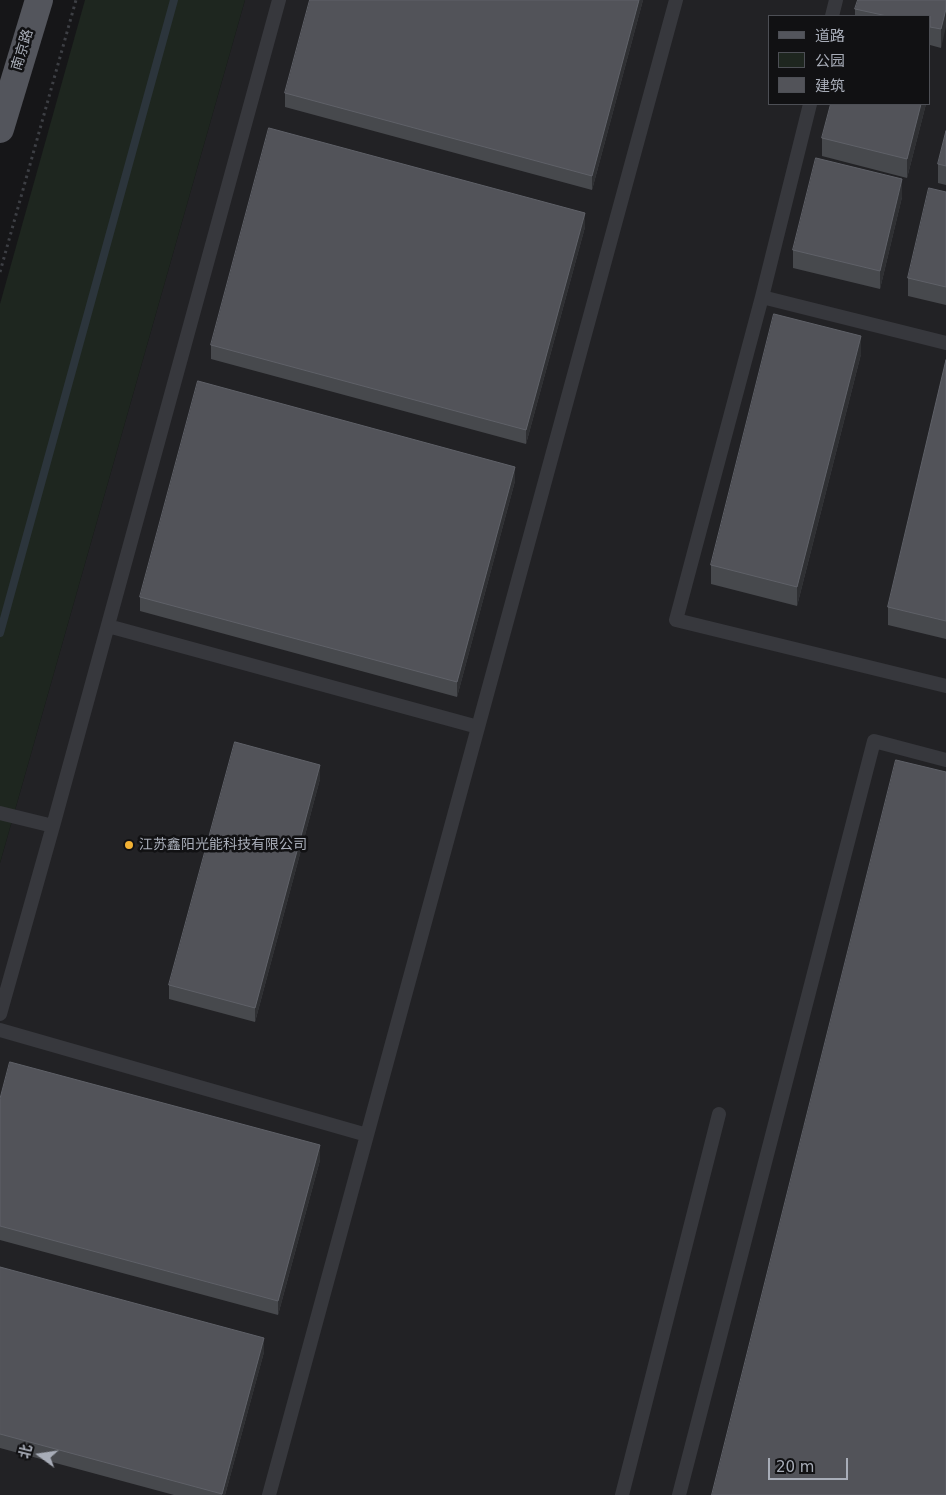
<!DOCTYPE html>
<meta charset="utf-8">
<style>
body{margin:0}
#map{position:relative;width:946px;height:1495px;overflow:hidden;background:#161618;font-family:"DejaVu Sans","Noto Sans SC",sans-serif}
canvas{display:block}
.legend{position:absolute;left:768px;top:15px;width:162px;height:90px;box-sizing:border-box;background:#111113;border:1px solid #4d4f55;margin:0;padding:6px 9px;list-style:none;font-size:15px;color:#a8adb8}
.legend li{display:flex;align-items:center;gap:10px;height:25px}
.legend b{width:25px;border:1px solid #4d4f55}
.north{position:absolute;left:15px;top:1430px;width:50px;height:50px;-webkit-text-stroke:4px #111113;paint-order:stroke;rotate:284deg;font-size:14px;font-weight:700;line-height:20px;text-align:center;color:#a8adb8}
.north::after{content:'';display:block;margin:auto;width:18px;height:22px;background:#a8adb8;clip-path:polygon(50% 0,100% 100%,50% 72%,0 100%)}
.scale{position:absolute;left:768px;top:1458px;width:80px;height:22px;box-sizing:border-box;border:2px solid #a8adb8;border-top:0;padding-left:6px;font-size:15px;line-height:18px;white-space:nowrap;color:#a8adb8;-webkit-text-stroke:4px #111113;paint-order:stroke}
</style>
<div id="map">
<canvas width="946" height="1495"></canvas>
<ul class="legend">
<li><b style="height:6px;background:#53555c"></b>道路</li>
<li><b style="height:14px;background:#1e261f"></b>公园</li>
<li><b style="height:14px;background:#525359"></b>建筑</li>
</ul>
<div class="north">北</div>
<div class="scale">20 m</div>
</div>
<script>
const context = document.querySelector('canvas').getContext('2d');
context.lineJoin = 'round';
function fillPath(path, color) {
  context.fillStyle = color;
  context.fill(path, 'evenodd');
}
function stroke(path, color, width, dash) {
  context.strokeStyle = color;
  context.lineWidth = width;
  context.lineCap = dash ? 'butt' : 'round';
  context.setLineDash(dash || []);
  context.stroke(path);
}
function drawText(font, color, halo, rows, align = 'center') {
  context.font = font + ' "DejaVu Sans","Noto Sans SC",sans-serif';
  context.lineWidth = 5;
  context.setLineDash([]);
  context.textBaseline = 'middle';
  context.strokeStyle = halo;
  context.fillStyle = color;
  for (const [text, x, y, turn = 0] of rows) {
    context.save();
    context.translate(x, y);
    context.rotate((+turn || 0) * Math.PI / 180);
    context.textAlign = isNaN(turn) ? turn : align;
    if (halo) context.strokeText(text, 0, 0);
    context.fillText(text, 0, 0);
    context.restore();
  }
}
fillPath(new Path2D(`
 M245,0H946V1495H0V863ZM770,16H930V104H770Z`), '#222225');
fillPath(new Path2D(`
 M85,0H245L0,863V304Z`), '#1e261f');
stroke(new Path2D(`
 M0,633L174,0`), '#2c353c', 8);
stroke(new Path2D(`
 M0,272L76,0`), '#3d3f44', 3, [2.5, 4]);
stroke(new Path2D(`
 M832,16L836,0
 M810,104L762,297L676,620L946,686
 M762,297L946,343
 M108,626L478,727
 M0,813L53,826
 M0,1014L53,826L279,0
 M0,1030L367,1135
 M269,1495L676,0
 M622,1495L719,1114
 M679,1495L874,741L946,760`), '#37383d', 14);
stroke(new Path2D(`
 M0,129L39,0`), '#53555c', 28);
fillPath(new Path2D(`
 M643,0L592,190L285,107V93Z
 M946,0L941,48L930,45V16H855V9Z
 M831,104H926L907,178L822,156V138Z
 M946,131V185L938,183V164Z
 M946,192V305L908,296V278Z
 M902,197L880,289L793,268V250Z
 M585,227L526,444L211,359V345Z
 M861,354L797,606L711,584V565Z
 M946,360V639L888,625V607Z
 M515,481L457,697L140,611V597Z
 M320,779L255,1022L169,999V985Z
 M0,1099L320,1160L278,1315L0,1240Z
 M0,1267L264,1352L225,1495H174L0,1448Z`), '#47494d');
fillPath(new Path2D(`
 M639,0H643L592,190V176Z
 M946,9V27L941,48V29Z
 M921,104H926L907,178V159Z
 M902,179V197L880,289V271Z
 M585,213V227L526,444V430Z
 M861,336V354L797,606V587Z
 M515,467V481L457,697V682Z
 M320,765V779L255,1022V1008Z
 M320,1145V1160L278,1315V1301Z
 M264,1338V1352L225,1495H222Z`), '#2f3033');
const building = new Path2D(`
 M310,0H639L592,176L285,93Z
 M858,0H946V9L941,29L930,27V16H887L855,9Z
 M831,104H921L907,159L822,138Z
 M269,128L585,213L526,430L211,345Z
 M946,131V166L938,164Z
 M816,158L902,179L880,271L793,250Z
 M929,188L946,192V287L908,278Z
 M774,314L861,336L797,587L711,565Z
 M946,360V621L888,607Z
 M198,381L515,467L457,682L140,597Z
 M235,742L320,765L255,1008L169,985Z
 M896,760L946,772V1495H712Z
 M10,1062L320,1145L278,1301L0,1226V1099Z
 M0,1267L264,1338L222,1494L0,1434Z`);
fillPath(building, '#525359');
stroke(building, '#5f6168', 1);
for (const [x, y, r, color] of [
 [129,845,5,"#f2b134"]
]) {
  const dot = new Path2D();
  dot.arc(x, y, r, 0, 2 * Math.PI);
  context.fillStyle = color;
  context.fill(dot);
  stroke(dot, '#111113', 2);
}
drawText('14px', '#a8adb8', '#111113', [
 ["南京路",23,50,-73]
]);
drawText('14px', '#a8adb8', '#111113', [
 ["江苏鑫阳光能科技有限公司",139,845]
], 'left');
</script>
